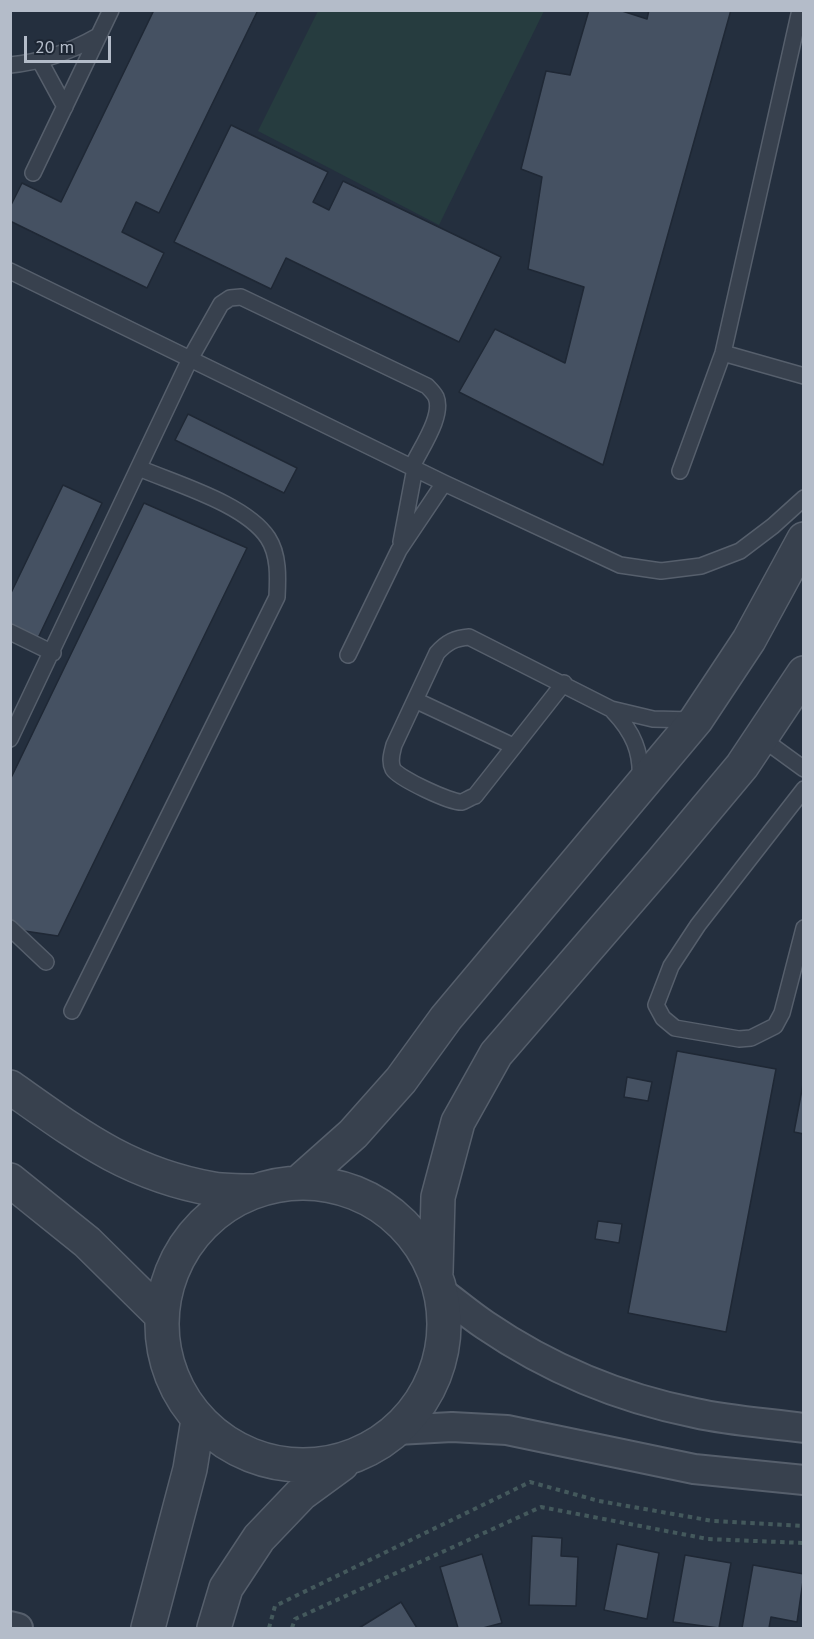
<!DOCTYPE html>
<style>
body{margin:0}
#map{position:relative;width:814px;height:1639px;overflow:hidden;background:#242f3e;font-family:"PT Sans",sans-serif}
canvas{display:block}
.frame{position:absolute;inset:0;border:12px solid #b4bcc9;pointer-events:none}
.scale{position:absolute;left:24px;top:36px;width:87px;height:27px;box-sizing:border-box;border:3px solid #b4bcc9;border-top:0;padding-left:8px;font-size:18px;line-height:21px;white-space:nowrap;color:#b4bcc9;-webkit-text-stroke:4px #1d2633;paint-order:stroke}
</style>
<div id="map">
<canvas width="814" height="1639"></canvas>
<div class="frame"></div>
<div class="scale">20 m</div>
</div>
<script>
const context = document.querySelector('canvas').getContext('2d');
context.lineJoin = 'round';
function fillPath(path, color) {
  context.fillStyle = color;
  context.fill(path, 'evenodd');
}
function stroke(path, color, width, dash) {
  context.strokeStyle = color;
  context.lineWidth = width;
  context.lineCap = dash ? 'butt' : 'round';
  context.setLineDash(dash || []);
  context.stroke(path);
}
fillPath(new Path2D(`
 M318,11H544L439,225L258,131Z`), '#263c3f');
const building = new Path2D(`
 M154,10H258L159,213L136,202L122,232L164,253L147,288L10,221V207L22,183L61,202Z
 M589,10H619L647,19L649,10H731L603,465L459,392L495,329L565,363L584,287L528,269L542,177L521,169L546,71L570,75Z
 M231,125L328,172L313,202L329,210L343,181L501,257L459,342L286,258L271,289L174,242Z
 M188,414L297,468L284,493L175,440Z
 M63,485L102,503L38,638L10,625V595Z
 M144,503L247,548L58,936L18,930L10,923V780Z
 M677,1051L776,1069L726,1332L628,1313Z
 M627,1077L652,1082L648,1101L624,1097Z
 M804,1079V1134L794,1132Z
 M598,1221L622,1224L619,1243L595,1239Z
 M532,1536L562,1538L561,1556L578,1557L576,1606L529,1605Z
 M617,1544L659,1553L647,1619L604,1610Z
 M482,1554L502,1623L483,1628H458L440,1567Z
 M685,1555L731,1563L719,1628L673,1622Z
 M753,1565L804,1574L797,1622L771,1617L769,1628H742Z
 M401,1602L417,1628H359Z`);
fillPath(building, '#455162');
stroke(building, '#1f2835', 1.5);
const service = new Path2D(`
 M40,61L65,107
 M10,65C43,62 70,52 98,36
 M33,173L111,10
 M10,271L444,483L620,565L661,571L701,566L740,551L773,526L804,498
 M723,353L804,376
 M680,471L723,353L800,10
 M401,542L415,468
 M10,632L53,653
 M348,655L399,550L444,483
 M564,683L475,796C471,797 465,801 462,802C451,803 398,778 393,769C389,761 392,753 394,745L437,653C447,642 455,638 469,637L611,709L653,719L693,720
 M415,700L513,746
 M613,711C633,732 642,752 640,781
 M760,737L804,769
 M10,739L190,359L221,304L230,298L241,297L427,386C430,389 434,393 436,397C444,416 420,449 412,467
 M804,789L698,925L671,966L656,1005L663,1018L675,1028L739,1039L751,1038L775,1026L782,1013L804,928
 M10,928L46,962
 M72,1011L277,597C278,577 279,555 268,538C246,504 176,484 139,468`);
const minor = new Path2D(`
 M441,1292C456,1303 470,1315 485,1325C548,1368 620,1398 695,1413C731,1421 767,1423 804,1428
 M397,1430L452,1427L507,1430L694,1469L804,1480
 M10,1626L18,1628`);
const tertiary = new Path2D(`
 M10,1087C78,1135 128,1174 213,1189C226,1191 240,1191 254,1191
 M10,1180L87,1242L162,1316
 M299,1182L353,1134L401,1080L446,1018L696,720L749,640L804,539
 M162 1324a141 141 0 1 1 282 0a141 141 0 1 1-282 0Z
 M436,1272L438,1197L458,1122L496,1054L661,863L742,766L804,673
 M148,1628L190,1469L198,1420
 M214,1628L226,1588L259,1538L301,1494L342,1464`);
stroke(service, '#565f6c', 18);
stroke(minor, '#565f6c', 32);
stroke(tertiary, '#565f6c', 36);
stroke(new Path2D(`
 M269,1628L275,1606L530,1482L599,1501L713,1521L804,1526
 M292,1628L295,1619L541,1507L708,1539L804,1543`), '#44595c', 4, [4.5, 4.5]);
stroke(service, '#38414e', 15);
stroke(minor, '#38414e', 28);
stroke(tertiary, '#38414e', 33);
</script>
